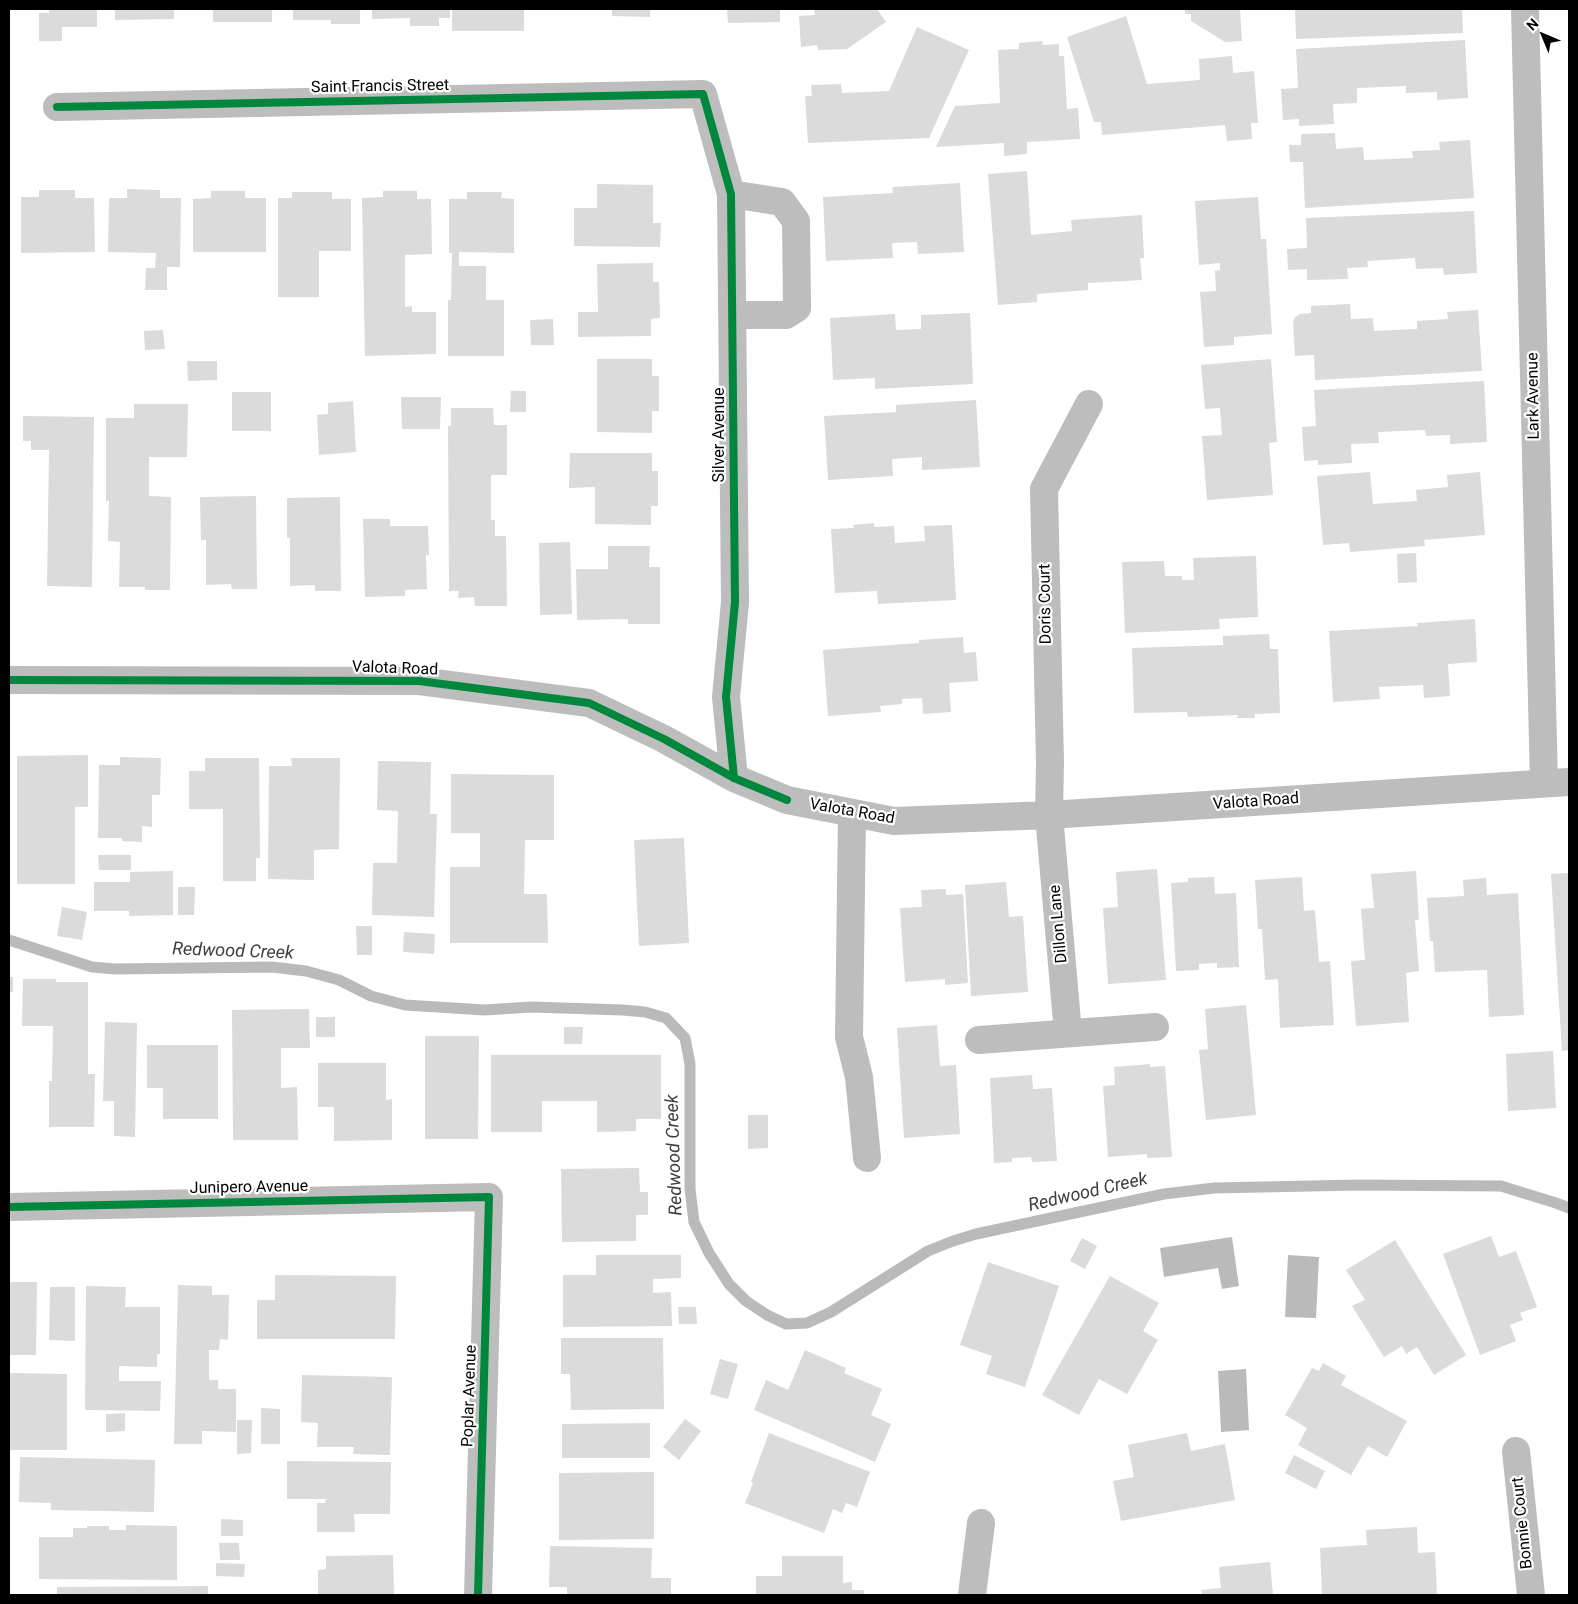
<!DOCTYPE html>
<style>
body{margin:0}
#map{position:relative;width:1578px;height:1604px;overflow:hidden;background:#fff;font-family:Roboto,sans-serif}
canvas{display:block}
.frame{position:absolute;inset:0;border:10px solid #000;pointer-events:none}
.north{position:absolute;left:1518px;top:10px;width:50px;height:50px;-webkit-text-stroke:4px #fff;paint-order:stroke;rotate:315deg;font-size:14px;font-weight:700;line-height:20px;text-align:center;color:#000}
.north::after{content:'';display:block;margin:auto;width:18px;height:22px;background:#000;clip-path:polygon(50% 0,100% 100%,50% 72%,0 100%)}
</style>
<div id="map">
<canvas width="1578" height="1604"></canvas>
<div class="frame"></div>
<div class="north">N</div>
</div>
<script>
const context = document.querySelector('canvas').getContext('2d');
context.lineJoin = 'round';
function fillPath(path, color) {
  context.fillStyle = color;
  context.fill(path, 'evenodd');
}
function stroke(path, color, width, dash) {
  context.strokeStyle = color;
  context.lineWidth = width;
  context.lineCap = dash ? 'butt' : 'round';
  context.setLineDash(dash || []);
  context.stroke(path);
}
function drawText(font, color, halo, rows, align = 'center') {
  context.font = font + ' Roboto,sans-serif';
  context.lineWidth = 4.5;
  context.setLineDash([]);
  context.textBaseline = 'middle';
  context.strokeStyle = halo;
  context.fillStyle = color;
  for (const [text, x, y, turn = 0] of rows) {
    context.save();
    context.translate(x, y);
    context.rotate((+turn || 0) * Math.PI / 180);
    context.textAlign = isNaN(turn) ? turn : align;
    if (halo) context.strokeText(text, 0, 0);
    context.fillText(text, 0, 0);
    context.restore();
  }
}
fillPath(new Path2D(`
 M1232,1237L1239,1286L1222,1289L1218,1268L1164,1277L1160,1248Z
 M1288,1255L1319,1257L1316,1318L1285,1317Z
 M1246,1369L1249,1430L1221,1432L1218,1371Z`), '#bababa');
stroke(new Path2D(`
 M9,940L92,967L115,969L272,967L306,971L339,980L371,996L405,1005L485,1010L531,1007L623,1010L645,1012L666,1018L685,1038L690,1064V1189L694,1222L709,1253L729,1284L746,1301L767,1315L786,1324L807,1323L831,1312L928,1251L953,1241L976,1234L1164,1194L1214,1188L1358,1185L1501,1186L1556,1203L1569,1208`), '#bababa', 11);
fillPath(new Path2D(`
 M49,9H97V27H62V41H39V13H49Z
 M115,9H174V19L115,20Z
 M213,9H272V22H213Z
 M293,9H360V24H331V20H293Z
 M372,9H450V18H439V26H410V18L372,19Z
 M452,9H524V31H452Z
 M612,9H650V17L612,16Z
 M727,9H780V22L728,23Z
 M814,9H877L886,22L847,49L818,50L817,45L801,47L799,16L815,15Z
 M1185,9H1240L1242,41L1225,42L1191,21V14H1185Z
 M1295,9H1462L1463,33L1296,39Z
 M1126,16L1147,84L1200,80L1199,59L1232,56L1233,73L1254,71L1258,123H1251L1252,139L1227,141L1225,125L1102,135L1101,122H1094L1067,37Z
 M917,27L969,50L929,138L808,143L805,96H812L811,85L841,84L842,93L889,91Z
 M1465,40L1468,98L1437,100V92L1406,93V86L1357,88V103L1333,104L1334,124L1299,126V119L1283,120L1281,89L1298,88L1296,49Z
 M1042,41L1043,45L1059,44V56H1064L1067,109L1078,108L1080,139L1027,142V154L1004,156V143L936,147L955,106L1000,103L998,50L1019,49V43Z
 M1335,133L1336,149L1363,147L1364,160L1413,158L1412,151L1440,150L1439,142L1470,140L1474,198L1305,208L1303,162H1290L1289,145H1301V134Z
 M1027,171L1031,235L1072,231L1071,220L1142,215L1144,258H1140L1142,280L1088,283V290L1037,294V302L998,305L988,174Z
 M960,183L964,252L918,254L917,242L892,243L893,258L826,261L823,197L893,193L892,187Z
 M597,184L653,185V223H661L660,247L574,246V208H597Z
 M127,189L160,190V198H181L180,267H167V290H145L146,268H155L156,253L108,252L109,198H127Z
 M39,190H75V198H94L95,252L21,253V197H39Z
 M211,191H245V198H266V252H193V199L211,198Z
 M383,191H417V199H431L432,254L405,255V307L412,306V312H436V354L365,356L362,198L383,197Z
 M292,192H332V199H351V251H319V297H278V198H292Z
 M467,192H502L501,198L514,199V253L459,252V266H486V300H504V356H448V300H451L452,253H449V199H467Z
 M1258,197L1261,239H1266L1272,334L1234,337V345L1204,347L1200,292L1216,291L1215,271L1220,270V263L1199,265L1195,201Z
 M1474,211L1477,273L1444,275L1443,268L1416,269L1415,258L1367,261L1368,267L1347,268L1348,279L1307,280V269L1288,270L1287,249L1307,248L1306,218Z
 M653,263V282H659L660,318L651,319V336L578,337V312H598L597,264Z
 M1350,304L1351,319L1373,318L1374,331L1417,329V321L1448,319L1447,312L1478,310L1482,371L1315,380L1314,355L1295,356L1293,322L1295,317L1300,314L1311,313V306Z
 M970,313L973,384L875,389V378L833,380L830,318L895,314L896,330L921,329V315Z
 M553,319L554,345H531L530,320Z
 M163,330L165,349L145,350L144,331Z
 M597,359H652V376H659V411H652V433L597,432Z
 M1271,359L1277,442L1269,443L1273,495L1207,500L1202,436L1222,435L1220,408L1205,409L1201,365Z
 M187,361H217V380L188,381Z
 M1484,381L1487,442L1450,444V435L1426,436L1425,430L1378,432L1379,443L1351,444L1352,463L1318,465V460L1304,461L1302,427L1316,426L1314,390Z
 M511,391H526V412H510Z
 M232,392H271V431H232Z
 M401,397H441L440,429H402Z
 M976,400L980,467L922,470V457L892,459L893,476L828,480L824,416L896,412V405Z
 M353,401L356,452L319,455L317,415L328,414V403Z
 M134,404H188L187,457H149V496L171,497L170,590H145V587H119L120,542L108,541L109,501H106V418H134Z
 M451,408H493L494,425H507V475H491V520H495V536H506L507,606H475L474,597L458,598L459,591H449L448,426H451Z
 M23,416L94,417L92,587L47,586L49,450H31V441H23Z
 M570,453H652V471H658V506H651V525L595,524V487L569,488Z
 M1370,472L1373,504L1417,501L1416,490L1448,487L1447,475L1480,472L1485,535L1424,540L1425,546L1350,552L1349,543L1323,545L1317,476Z
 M256,496L257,589H232L231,584L206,585V540H201L200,497Z
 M340,497L341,591H315V585L290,586V538H287V498Z
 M363,519H390V526H428L429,555H426L427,589L405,590V596L365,597Z
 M874,523V527L894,526L895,543L925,541L924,526L952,525L956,600L878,604L877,591L835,593L831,529L854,528L853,525Z
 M570,542L572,614L540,615L539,543Z
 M608,546H650L649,567H660V624H628V619L577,620L576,569H608Z
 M1416,553L1417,582L1398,583L1397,554Z
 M1256,556L1258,617L1219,619L1220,629L1125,633L1122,562L1164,561L1165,576H1182V580H1194L1193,558Z
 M1475,619L1477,662L1448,664L1450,696L1424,698L1423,685L1379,687L1380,699L1333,702L1329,631L1418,626L1417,623Z
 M1269,634L1270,649H1278L1280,713L1255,714V718H1237L1238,715L1188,717L1187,712L1134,713L1132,648L1223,645V636Z
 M963,637L964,653L976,652L978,681L949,683L951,712L923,714L922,698L902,699V704L880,706L881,712L828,716L823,650L919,643V640Z
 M88,755V807H75V884H17V756Z
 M120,757L161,758L160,795H152V827L142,826V842L122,841V838H98L99,765H120Z
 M205,758H259L260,858H256V881H223V809H189V771H205Z
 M291,758H340L339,849L314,850V880L268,879L269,766H292Z
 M378,761L431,762L430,814H437L434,917L372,915L373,863H397L398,811L377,810Z
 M451,774L554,775V840H525L524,894H547L548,943H450V867H480V833H451Z
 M684,838L689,943L639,946L634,840Z
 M98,855H131V870H99Z
 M1157,869L1166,980L1108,984L1103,908L1118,907L1116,872Z
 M173,871V915L129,916V911H94V882H130V872Z
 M1416,871L1419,920H1415L1419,971L1406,973L1409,1022L1356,1026L1351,961L1365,960L1361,909L1374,908L1371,874Z
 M1569,873V1050L1562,1051L1551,874Z
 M1214,877L1215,894L1236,893L1239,967L1217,968V963L1199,964V970L1176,971L1171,883L1188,882V878Z
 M1302,877L1304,911L1315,910L1319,962L1330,961L1334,1025L1280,1028L1278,979L1265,980L1262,929H1258L1255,880Z
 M1486,878L1487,895L1518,893L1524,1015L1489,1017L1487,970L1435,972L1433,941H1430L1427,898L1464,896L1463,880Z
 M1006,882L1009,917L1023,916L1028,992L971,996L965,885Z
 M178,887H195L194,915H178Z
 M946,889V895L963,894L968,983L945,985V979L905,982L900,908L922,907L921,890Z
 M62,907L87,912L82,940L57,936Z
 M356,926H372V955H357Z
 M404,932L435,934L434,954L403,952Z
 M9,977H13V992H9Z
 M23,979H56V982H88V1074H95L94,1127H49V1081H52L53,1026H22Z
 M1246,1005L1256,1115L1206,1120L1199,1050L1208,1049L1205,1009Z
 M309,1009L310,1048H281V1088L297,1087L298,1140H233L232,1010Z
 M316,1017H335V1037H316Z
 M105,1022L137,1023L135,1137L114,1136V1101H103Z
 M937,1025L940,1066L956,1065L960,1134L904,1138L897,1028Z
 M564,1027H583L582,1044H564Z
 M425,1036H479L478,1139H425Z
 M147,1045H218V1119H163V1088H147Z
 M1553,1051L1556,1108L1508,1111L1506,1054Z
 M491,1055H661V1119H636V1131L597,1132V1101H542V1132H491Z
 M318,1063H386V1100L392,1099V1140L334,1141V1107H318Z
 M1150,1064V1067L1165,1066L1172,1157L1147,1158V1154L1108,1157L1103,1086L1115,1085L1114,1067Z
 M1032,1075L1033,1089L1052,1088L1057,1161L1032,1162L1031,1157L1012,1158V1162L994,1163L990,1078Z
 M748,1115H768V1148L748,1149Z
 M639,1168L640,1192H648V1215H636V1241L562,1242L561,1169Z
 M1491,1236L1499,1257L1516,1251L1537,1307L1520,1313L1523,1320L1510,1325L1516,1341L1480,1355L1443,1254Z
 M1082,1238L1097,1246L1085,1269L1070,1261Z
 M1395,1240L1466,1355L1434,1375L1417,1347L1406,1354L1402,1346L1384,1357L1352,1306L1365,1300L1346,1270Z
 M596,1255H681V1278L653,1279V1293L671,1292L672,1326L563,1327V1275H596Z
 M988,1262L1059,1286L1025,1387L986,1374L992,1356L960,1345Z
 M275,1275L396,1276L395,1339H257V1300H275Z
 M1110,1276L1159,1303L1143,1331L1158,1340L1127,1394L1099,1379L1079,1415L1042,1395Z
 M9,1282H37L36,1355H9Z
 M178,1285L212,1286V1295H229L228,1340L220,1339L219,1350H209V1380H218V1389H236V1432L202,1431V1444H174Z
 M86,1286L126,1287L125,1307H160V1354H157V1367L119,1366V1381H161L160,1411L85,1410Z
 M50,1287H75V1341L49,1340Z
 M678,1307H696L697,1324H679Z
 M561,1338H663L664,1409L571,1410L570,1374H561Z
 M805,1350L846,1368L844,1373L882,1389L871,1415L891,1424L875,1462L754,1410L766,1380L788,1390Z
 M720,1359L738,1364L728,1399L710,1394Z
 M1323,1363L1346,1376L1341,1385L1407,1421L1387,1457L1368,1446L1351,1475L1298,1445L1307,1428L1285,1415L1312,1368L1319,1371Z
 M9,1373L67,1374V1450H9Z
 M302,1375L392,1377L390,1455L353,1454L354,1447H317L318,1423L301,1422Z
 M261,1408L280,1409V1444H261Z
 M125,1413V1431L106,1432V1414Z
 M685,1419L701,1431L679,1460L663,1447Z
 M237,1420H252L251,1453L237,1454Z
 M650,1423V1458H562V1424Z
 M769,1433L870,1472L857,1507L846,1503L842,1513L833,1509L824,1533L745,1503L753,1483L751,1482Z
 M1187,1433L1191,1451L1225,1444L1235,1500L1121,1521L1113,1481L1134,1477L1128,1445Z
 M1294,1455L1325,1471L1316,1489L1285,1473Z
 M20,1457L155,1460L154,1512L51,1510V1503L19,1502Z
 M287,1461L391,1462L390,1514H354L355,1532H317V1503H325L326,1499H287Z
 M654,1472V1539L559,1540V1473Z
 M221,1519L243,1520V1536H221Z
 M126,1525L177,1526V1580L39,1579V1537H73V1528H87V1526H109V1530H126Z
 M1417,1527L1418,1553L1435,1552L1437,1595H1322L1320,1548L1367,1545L1366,1530Z
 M219,1543H239L240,1560H220Z
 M550,1546L652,1548L651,1578H671V1595H567V1587H549Z
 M393,1555L394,1595H318V1570L326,1569V1556Z
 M782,1556H843V1583L852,1582V1590H864V1595H756V1576H782Z
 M1270,1562L1273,1595H1202L1201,1590L1221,1588L1219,1567Z
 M216,1563L245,1564L244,1577L216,1576Z
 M208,1586V1595H57V1587Z`), '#dbdbdb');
stroke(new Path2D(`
 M1525,9L1544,783
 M57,107L703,94L731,194L735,602L726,697L734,778
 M731,194L782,202L796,221L797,308L786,315H733
 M9,680L419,681L589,703L664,739L734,778L787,800L894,821L1049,815L1569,782
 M852,813L849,1037L859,1077L867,1158
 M1068,1033L1049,815L1050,763L1044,489L1089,404
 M979,1040L1155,1027
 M9,1207L489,1197L478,1595
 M1516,1451L1531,1595
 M972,1595L981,1523`), '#bdbdbd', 28);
stroke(new Path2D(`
 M57,107L703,94L731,194L735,602L726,697L734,778
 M9,680L419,681L589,703L664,739L734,778L787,800
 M9,1207L489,1197L478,1595`), '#00873e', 8);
drawText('16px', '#000', '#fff', [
 ["Saint Francis Street",380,87,-1],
 ["Lark Avenue",1534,396,-91],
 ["Silver Avenue",720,435,-90],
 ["Doris Court",1046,604,-91],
 ["Valota Road",395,669,2],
 ["Valota Road",1256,802,-4],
 ["Valota Road",852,812,10],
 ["Dillon Lane",1059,924,-95],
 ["Junipero Avenue",249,1188,-1],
 ["Poplar Avenue",470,1396,-88],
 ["Bonnie Court",1523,1523,-96]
]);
drawText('italic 18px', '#3d3d3d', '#fff', [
 ["Redwood Creek",233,952,2],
 ["Redwood Creek",675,1155,-92],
 ["Redwood Creek",1088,1193,-13]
]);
</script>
